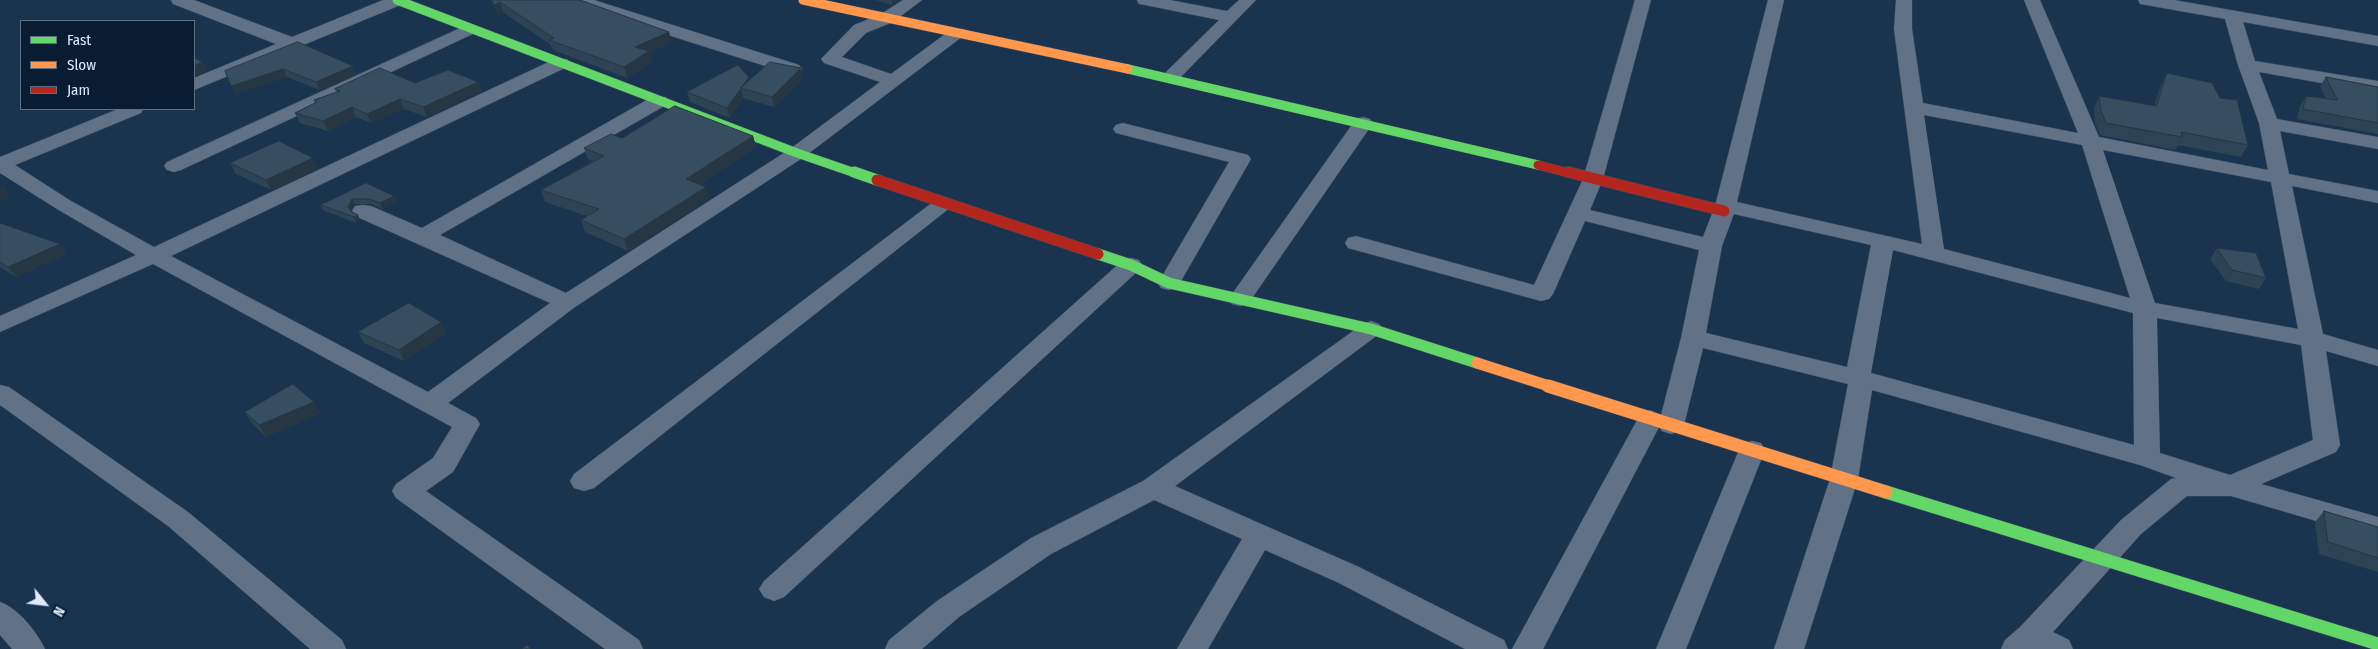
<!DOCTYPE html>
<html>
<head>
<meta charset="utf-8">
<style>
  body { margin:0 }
  #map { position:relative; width:2378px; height:649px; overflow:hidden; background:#1a344f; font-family:"Fira Sans Condensed",sans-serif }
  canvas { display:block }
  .legend { position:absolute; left:20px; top:20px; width:175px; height:90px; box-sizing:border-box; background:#0a1c32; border:1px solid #5e6f84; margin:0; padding:6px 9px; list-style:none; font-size:15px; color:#ddebfe }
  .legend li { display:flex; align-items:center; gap:10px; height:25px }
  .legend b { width:25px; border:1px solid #5e6f84 }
  .north { position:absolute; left:20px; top:579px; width:50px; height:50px; -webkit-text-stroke:4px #0a1c32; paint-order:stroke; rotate:119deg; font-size:14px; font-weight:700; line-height:20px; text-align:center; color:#ddebfe }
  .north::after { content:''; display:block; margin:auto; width:18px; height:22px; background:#ddebfe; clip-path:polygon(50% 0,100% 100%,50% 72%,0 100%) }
</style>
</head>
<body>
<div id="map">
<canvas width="2378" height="649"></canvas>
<ul class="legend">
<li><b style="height:6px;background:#63d668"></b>Fast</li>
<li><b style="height:6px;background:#ff974d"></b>Slow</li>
<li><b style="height:6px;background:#b3261e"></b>Jam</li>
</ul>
<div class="north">N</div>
</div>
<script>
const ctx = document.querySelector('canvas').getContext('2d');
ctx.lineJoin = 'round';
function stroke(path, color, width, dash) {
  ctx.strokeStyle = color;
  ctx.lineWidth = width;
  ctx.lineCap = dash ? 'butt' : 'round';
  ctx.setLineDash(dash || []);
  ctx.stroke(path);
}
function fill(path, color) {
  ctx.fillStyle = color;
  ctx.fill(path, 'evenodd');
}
const street = new Path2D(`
  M171 0H194L292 37 383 0H405L403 4 194 90V78L276 44 173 4Z
  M569 0H594L799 65 802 69 799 73H787L571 4Z
  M903 0H922L893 22 866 33 842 57 891 74 952 29H964L967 33 804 157 575 307 448 403 476 418 480 424 453 472 426 491 639 640 643 649H605L396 498 392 491 396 484 433 458 452 427 153 264 0 332V316L136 255 57 209 0 173V157L118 109H143L141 113 15 165 71 201 154 247 555 59H567L570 63 567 67 171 256 428 392 550 303 355 216 352 211 355 206 363 205 371 206 422 228 652 97H666L668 101 666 105 440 235 566 293 790 149 880 82 824 63 821 59 854 25 881 14Z
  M1137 0H1170L1227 11 1239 0H1256L1176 82H1164L1161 78 1164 74 1219 20 1145 5 1139 4Z
  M1635 0H1651L1603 179 1590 210 1703 237 1715 206 1768 0H1784L1737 202 1922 244 1894 29 1896 0H1912V29L1923 103 2078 133 2024 0H2040L2099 137 2268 170 2259 123 2238 65 2225 19 2146 5 2140 4 2138 0H2174L2378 36V46L2243 22 2255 61 2378 81V93L2259 72 2277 119 2378 137V149L2280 131 2289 174 2378 191V203L2292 186 2323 334 2378 350V366L2326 351 2340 445 2336 452 2261 484 2378 517V539L2231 496H2187L2141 534 2053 632 2069 640 2073 649H2001L2005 640 2020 627 2121 520 2171 479 2176 478 2140 465 1872 390 1858 479 1804 649H1774L1830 479 1848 384 1703 348 1684 425 1680 431 1671 434 1662 431 1659 427 1543 649H1512L1641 413 1650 410 1661 415 1681 338 1699 250 1585 221 1553 294 1549 299 1541 301 1348 248 1345 243 1348 238 1356 236 1534 285 1583 179ZM1924 115 2082 145 2130 298 1944 249ZM2103 150 2271 182 2298 329 2155 303ZM1734 214 1871 245 1847 367 1706 333 1722 246ZM1893 250 2133 313 2134 445 1871 373ZM2157 318 2301 345 2313 440 2230 475 2160 453Z
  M469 24 475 25 478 29 475 33 181 170 174 172 167 170 164 166 167 162Z
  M1363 117 1370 119 1373 123 1248 304 1240 306 1232 304 1228 299 1232 294 1356 119Z
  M1123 123 1248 155 1251 159 1177 288 1169 290 1161 288 1158 283 1229 162 1116 133 1113 129 1116 125Z
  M944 197 951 199 955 203 951 207 594 488 584 491 574 488 570 481 574 474 937 199Z
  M1131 258 1139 260 1142 265 1139 270 784 597 774 601 764 597 759 589 764 581 1123 260Z
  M1371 321 1379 324 1383 329 1379 334 1175 486 1359 567 1504 640 1508 649H1465L1339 583 1265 550 1208 649H1177L1242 539 1154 500 1051 554 959 617 922 649H885L889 640 937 601 1031 538 1143 481 1363 324Z
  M0 385 9 387 188 512 342 640 346 649H310L168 526 0 405Z
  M1752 441 1761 443 1765 450 1686 649H1656L1739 450 1743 443Z
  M0 602C18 608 37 632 45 649H12L0 635Z`);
const fastFar2 = new Path2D(`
  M397 0 797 153 858 174
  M1128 69 1538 165`);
const fastFar1 = new Path2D(`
  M854 172 877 180
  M1098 254 1131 265 1169 283 1371 329 1477 363`);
const fast = new Path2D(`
  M1886 492 2378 644`);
const slowFar2 = new Path2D(`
  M803 0 1128 69`);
const slowFar1 = new Path2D(`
  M1477 363 1552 387`);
const slow = new Path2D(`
  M1548 386 1886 492`);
const jamFar1 = new Path2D(`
  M1538 165 1573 174`);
const jam = new Path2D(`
  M1568 172 1724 211
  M877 180 1098 254`);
stroke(street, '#3b4b5e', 1);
stroke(fastFar2, '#3b4b5e', 10);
stroke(fastFar1, '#3b4b5e', 12);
stroke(fast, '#3b4b5e', 14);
stroke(slowFar2, '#3b4b5e', 10);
stroke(slowFar1, '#3b4b5e', 12);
stroke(slow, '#3b4b5e', 14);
stroke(jamFar1, '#3b4b5e', 10);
stroke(jam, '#3b4b5e', 12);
fill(street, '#617186');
stroke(fastFar2, '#63d668', 9);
stroke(fastFar1, '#63d668', 11);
stroke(fast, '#63d668', 13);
stroke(slowFar2, '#ff974d', 9);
stroke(slowFar1, '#ff974d', 11);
stroke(slow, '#ff974d', 13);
stroke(jamFar1, '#b3261e', 9);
stroke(jam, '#b3261e', 11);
fill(new Path2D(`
  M491 0H580L669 32 671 42 649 53 652 62 627 78 553 50 550 44 504 13 498 15Z
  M876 0H900L892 5Z
  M353 66 356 74 320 90 287 77 235 94 225 71Z
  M2167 73 2220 98 2248 145 2241 157 2178 145 2175 150 2100 135 2095 123 2094 108 2099 96 2154 106 2161 85Z
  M749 77V80L803 78 774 107 743 98 730 118 690 102 687 92Z
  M2326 77 2378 87V134L2297 119 2300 106 2306 96 2326 98 2320 86Z
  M478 82 482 91 427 117 404 109 371 123 356 117 328 131 300 123 295 113 315 103 314 100 337 92 335 89 415 83Z
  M753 136 756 147 700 184 710 198 628 251 585 232 581 220 587 216 545 202 541 190 593 161 588 159 584 148 622 138Z
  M230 163 318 168 271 190 236 174Z
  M366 183 394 196 397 201 382 209 371 204H355L351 211 358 215 360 220 356 223 323 210 321 205Z
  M0 223 60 244 67 254 16 277 0 267Z
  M2217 248 2266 278 2259 289 2226 281 2210 259Z
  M441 322 446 333 404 361 364 343 358 332Z
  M245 412 321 413 266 437 252 423Z
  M2324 511 2378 527V572L2319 554 2315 522Z`), '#2e4353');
fill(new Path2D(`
  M892 0H900L892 5Z
  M500 2 504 13 498 15 494 5Z
  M669 32 671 42 649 53 652 62 627 78 624 67 635 47Z
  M203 62 207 71 194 76V66Z
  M353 66 356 74 320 90 316 82Z
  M801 68 803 78 774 107 772 97Z
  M283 69 287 77 235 94 231 86Z
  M749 77 751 86 741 88Z
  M478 82 482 91 427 117 423 107Z
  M741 88 743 98 730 118 727 108Z
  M400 99 404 109 371 123 367 114Z
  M352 107 356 117 328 131 323 121Z
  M753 136 756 147 690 191 686 179Z
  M313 158 318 168 271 190 266 180Z
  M4 187 10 197 0 202V189Z
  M706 187 710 198 628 251 624 239Z
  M394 196 397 201 382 209 380 203Z
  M352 199 355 204 350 212 348 207Z
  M358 215 360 220 356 223 354 217Z
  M60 244 67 254 16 277 8 267Z
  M441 322 446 333 404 361 399 350Z
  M314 402 321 413 266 437 259 425Z`), '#263743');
const building = new Path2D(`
  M492 0H580L669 32 635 47 649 51 624 67 549 40 554 38 500 2 494 5Z
  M298 42 353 66 316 82 283 69 231 86 225 71Z
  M194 58 203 62 194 66Z
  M770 62 801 68 772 97 741 88Z
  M738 65 749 77 727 108 687 92Z
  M380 68 415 83 448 70 478 82 423 107 400 99 367 114 352 107 323 121 295 113 317 102 314 100 340 91 335 89Z
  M2167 73 2212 83 2220 98 2237 100 2248 145 2181 132 2182 137 2106 123 2101 111 2099 96 2156 106Z
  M2326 77 2378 87V123L2303 109 2306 96 2337 100Z
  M675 106 753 136 686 179 706 187 624 239 581 220 599 209 541 190 604 156 584 148 611 134 622 138Z
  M279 141 313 158 266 180 230 163Z
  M366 183 394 196 380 203 369 199H352L348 207 352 212 358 215 354 217 321 205Z
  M0 223 60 244 8 267 0 262Z
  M2217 248 2256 253 2266 278 2232 270Z
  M409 303 441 322 399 350 358 332Z
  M293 384 314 402 259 425 245 412Z
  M2324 511 2378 527V558L2328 542Z
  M527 645 531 649H522Z`);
fill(building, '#364e60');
stroke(building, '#263743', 1);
</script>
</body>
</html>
